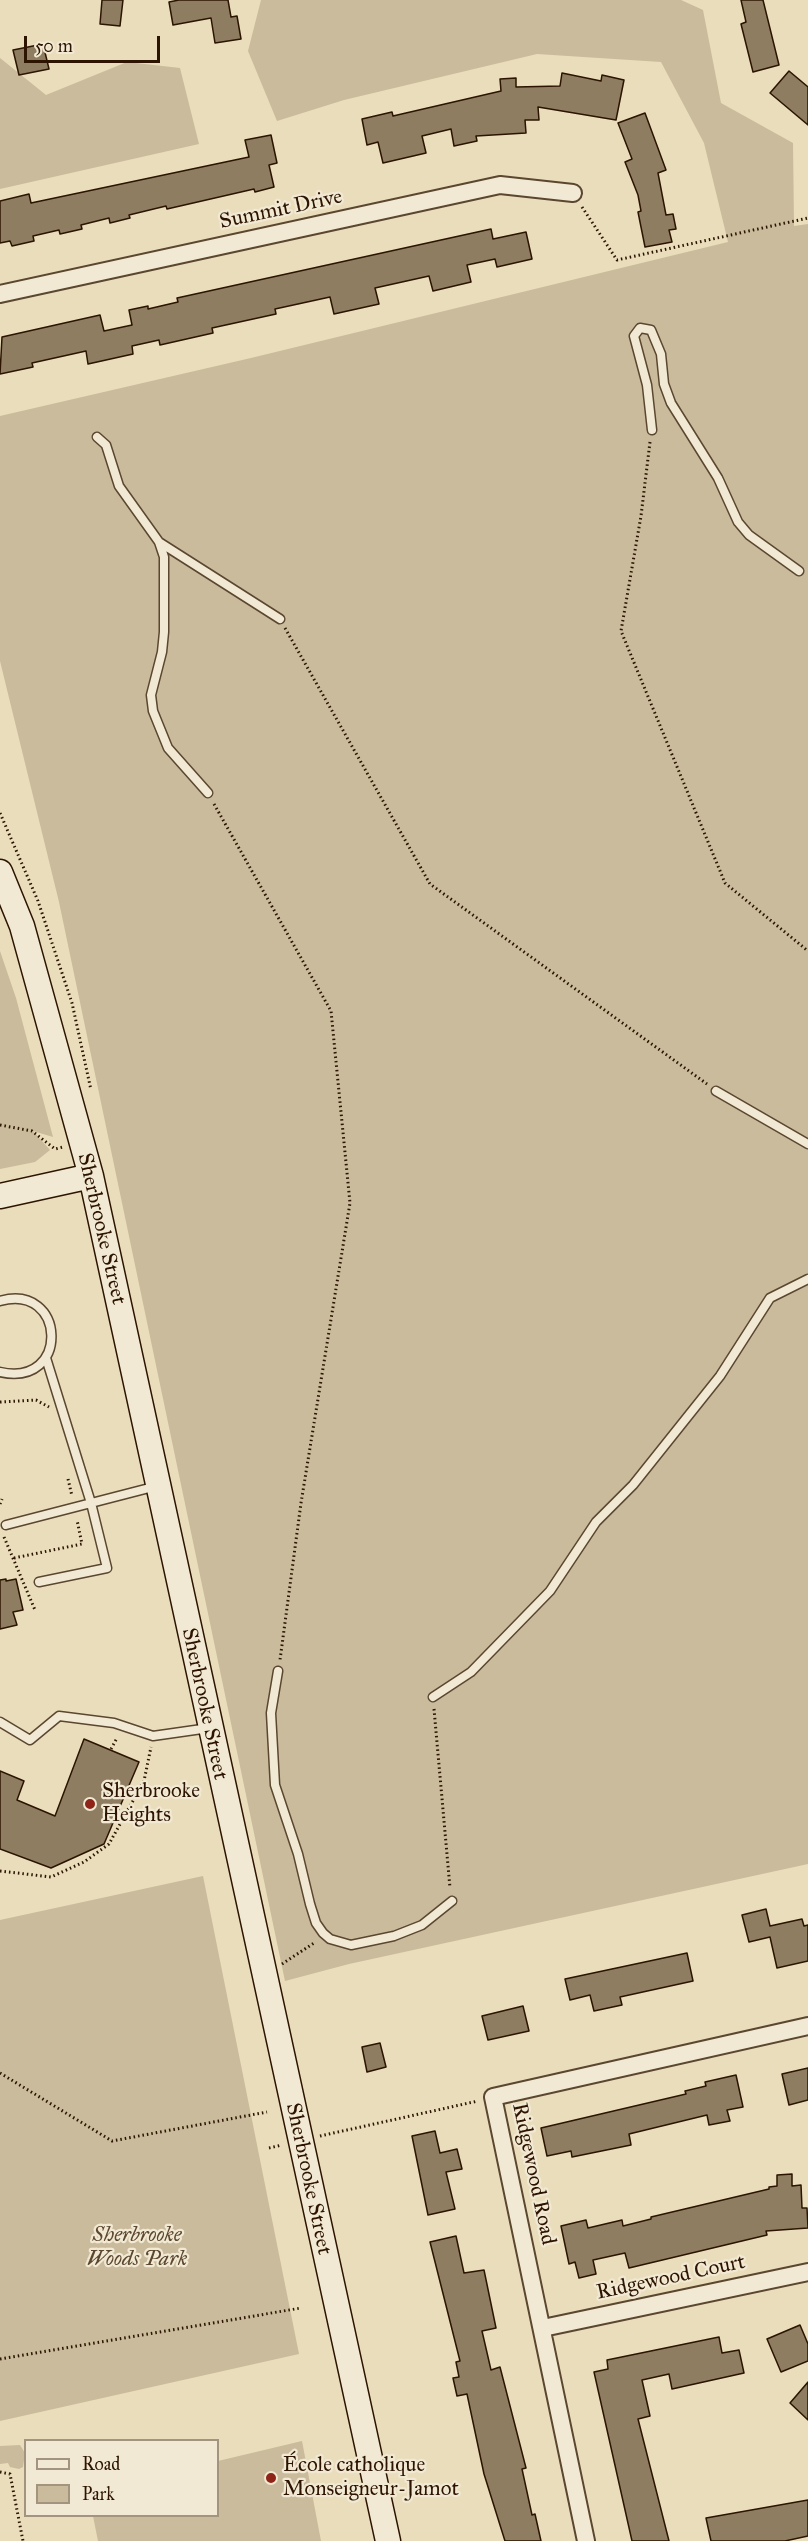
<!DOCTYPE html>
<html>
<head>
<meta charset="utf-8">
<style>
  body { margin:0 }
  #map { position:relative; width:808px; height:2541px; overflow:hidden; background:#e9ddbb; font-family:"IM FELL Great Primer",serif }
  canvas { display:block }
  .legend { position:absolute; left:24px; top:2439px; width:195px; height:78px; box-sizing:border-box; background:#f1e9d3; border:2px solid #a2947f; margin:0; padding:8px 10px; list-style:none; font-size:18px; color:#2c1400 }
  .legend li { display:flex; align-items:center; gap:12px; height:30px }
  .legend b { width:30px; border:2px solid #a2947f }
  .scale { position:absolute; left:24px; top:36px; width:136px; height:27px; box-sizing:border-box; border:3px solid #2c1400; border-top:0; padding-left:8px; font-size:18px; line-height:21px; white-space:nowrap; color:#2c1400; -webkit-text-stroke:4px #f1e9d3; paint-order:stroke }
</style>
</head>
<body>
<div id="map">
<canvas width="808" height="2541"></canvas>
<ul class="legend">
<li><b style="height:8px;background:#f1e9d3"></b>Road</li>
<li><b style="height:16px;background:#c9bb9b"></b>Park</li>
</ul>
<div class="scale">50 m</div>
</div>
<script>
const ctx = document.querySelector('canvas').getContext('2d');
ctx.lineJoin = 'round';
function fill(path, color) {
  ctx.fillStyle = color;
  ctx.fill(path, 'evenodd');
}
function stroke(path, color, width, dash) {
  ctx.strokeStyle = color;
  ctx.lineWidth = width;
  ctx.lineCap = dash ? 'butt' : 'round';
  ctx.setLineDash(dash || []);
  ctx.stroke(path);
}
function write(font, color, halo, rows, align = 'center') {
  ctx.font = font + ' "IM FELL Great Primer",serif';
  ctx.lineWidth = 4.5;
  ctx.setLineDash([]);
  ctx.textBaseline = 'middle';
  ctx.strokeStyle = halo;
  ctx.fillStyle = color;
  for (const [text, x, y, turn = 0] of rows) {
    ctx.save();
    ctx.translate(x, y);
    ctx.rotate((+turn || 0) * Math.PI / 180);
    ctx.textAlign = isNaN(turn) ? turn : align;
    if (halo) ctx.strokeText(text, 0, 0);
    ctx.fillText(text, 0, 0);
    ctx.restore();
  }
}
fill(new Path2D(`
  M261 0H681L703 10 721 103 793 143 794 226 808 224V1864L349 1964 285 1981 59 902 0 661V416L251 358 728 242 704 143 661 62 537 54 344 100 277 121 248 51Z
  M0 58 46 95 127 62 180 68 199 144 0 189Z
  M0 951 16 998 53 1137 33 1131 50 1150 35 1162 0 1169Z
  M203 1876 299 2354 0 2421V1920Z
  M302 2441 321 2541H98L93 2516H218V2461Z
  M20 2445 25 2453 23 2467 19 2469 10 2467 8 2463 0 2464V2446Z`), '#c9bb9b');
const building = new Path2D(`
  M102 0H123L120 26 100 24Z
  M179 0H228L231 17 237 16 241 39 215 43 211 18 173 25 169 2Z
  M741 0H763L779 65 753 72 741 24 746 22Z
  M43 44 49 69 19 75 13 50Z
  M789 71 808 87V125L770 93Z
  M562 73 601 81 602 75 624 80 616 120 538 107 539 120H525L526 133 476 136 477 141 454 146 451 129 422 136 426 153 383 163 378 142 367 145 362 119 392 112 393 116 501 91 500 79 516 78V87L560 86Z
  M645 113 666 170 658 173 666 215 673 214 676 229 669 230 672 242 645 247 638 212 641 211 638 195 625 162 632 159 618 123Z
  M271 135 277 163 269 165 274 187 255 192 254 189 167 209 166 206 129 215 130 218 110 223 109 218 81 225 82 229 60 234 59 230 33 236 34 241 12 246 10 241 0 243V201L29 194 31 203 249 157 245 140Z
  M491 229 493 239 526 232 532 259 497 267 495 259 467 265 471 282 433 291 429 276 375 288 379 304 334 314 330 297 275 309 276 314 212 328 213 333 160 345 159 340 132 346 133 354 88 364 86 351 32 363 33 367 0 374 2 337 100 315 104 331 132 325 129 310 148 306V309L178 302 177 298Z
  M6 1579V1581L16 1579 23 1610 13 1612 17 1625 0 1629V1580Z
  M84 1739 139 1762 104 1844 51 1868 0 1849V1771L24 1781 17 1800 55 1816Z
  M766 1909 770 1926 802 1919 804 1926 808 1925V1961L777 1968 770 1937 749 1942 742 1915Z
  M687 1953 693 1981 620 1997 622 2005 594 2011 590 1995 570 2000 565 1979Z
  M523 2006 529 2031 488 2040 482 2016Z
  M380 2043 386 2067 367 2072 362 2047Z
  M808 2068V2100L789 2105 782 2074Z
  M736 2075 743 2107 727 2110 730 2121 709 2125 707 2115 629 2134 631 2145 572 2157 571 2151 547 2156 541 2128 686 2094 685 2091 706 2086 705 2082Z
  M435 2131 440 2153 457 2149 462 2169 446 2172 455 2209 428 2215 412 2136Z
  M792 2174V2186L801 2185 802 2208H807L808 2228 766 2231 767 2235 629 2268 625 2253 593 2260 596 2274 579 2278 575 2262 569 2264 561 2226 586 2220 588 2228 622 2220 623 2226 651 2219V2217L769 2189V2187L777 2186V2175Z
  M456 2236 464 2273 484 2270 496 2328 482 2331 491 2370 500 2367 526 2468 522 2469 532 2515 535 2514 541 2541H505L484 2474 467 2394 457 2396 453 2378 459 2377 456 2362 460 2361 430 2242Z
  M800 2325 808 2344V2361L781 2372 767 2339Z
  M719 2337 722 2353 739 2350 744 2373 672 2389 669 2374 642 2380 650 2416 638 2419 669 2541H632L594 2372 608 2369 607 2360Z
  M808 2382V2420L790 2403Z
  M808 2500V2536L785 2541H711L706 2518Z`);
fill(building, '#8e7d61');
stroke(building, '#2c1400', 1.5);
const lane = new Path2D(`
  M652 430 647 385 634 336 640 328 651 330 661 354 664 384 671 403 718 478 738 522 749 535 799 571
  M97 437 106 445 119 486 159 542 164 557V632L162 652 151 695 153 711 168 748 208 793
  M159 542 280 619
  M716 1091 808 1144
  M0 1301C66 1282 71 1388 0 1372
  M6 1525 157 1486
  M39 1582 107 1568 91 1503 46 1358
  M278 1671 271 1713 275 1785 298 1854 310 1904 316 1923 323 1933 330 1939 351 1945 394 1936 422 1925 452 1901
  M433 1697 471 1672 550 1591 596 1522 633 1485 720 1376 770 1298 808 1279
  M0 1722 30 1740 59 1716 114 1723 153 1736 209 1728`);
const street = new Path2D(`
  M0 294 500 185 573 193
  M543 2328 808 2272
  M586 2541 493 2097 808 2026`);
const secondary = new Path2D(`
  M0 872 22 926 91 1176 388 2541
  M0 1196 91 1176`);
stroke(lane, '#5b462f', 11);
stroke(street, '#5b462f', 20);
stroke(secondary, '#2c1400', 27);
stroke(new Path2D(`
  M582 207 617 260 808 218
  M650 442 641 516 621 631 725 883 808 951
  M285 628 430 884 707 1084
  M214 804 331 1011 350 1203 301 1503 280 1660
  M0 813 38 901 72 1003 91 1090
  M0 1125 32 1131 55 1149 63 1147
  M0 1402 36 1400 49 1407
  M68 1479 72 1496
  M0 1504 2 1499
  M4 1537 35 1610
  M14 1558 82 1544 77 1520
  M434 1709 450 1888
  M111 1749 117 1738
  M0 1871 51 1877 84 1862 109 1844 144 1781 151 1747
  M282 1964 314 1943
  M0 2073 112 2141 267 2112
  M320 2136 478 2101
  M269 2148 282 2145
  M0 2359 301 2308
  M0 2472 10 2474 23 2541`), '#2c1400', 3, [1.5, 3]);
stroke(lane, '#f1e9d3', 8);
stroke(street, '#f1e9d3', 16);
stroke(secondary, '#f1e9d3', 24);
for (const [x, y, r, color] of [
  [90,1804,6,"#8f2418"],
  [271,2478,6,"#8f2418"]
]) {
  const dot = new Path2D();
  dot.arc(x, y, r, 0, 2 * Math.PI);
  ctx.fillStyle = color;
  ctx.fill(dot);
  stroke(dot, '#f1e9d3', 2);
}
write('21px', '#2c1400', '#f1e9d3', [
  ["Summit Drive",281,210,-12],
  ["Sherbrooke Street",101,1229,77],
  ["Sherbrooke Street",204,1704,78],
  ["Ridgewood Road",533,2174,78],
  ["Sherbrooke Street",308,2179,78],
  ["Ridgewood Court",671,2278,-12]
]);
write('21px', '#2c1400', '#f1e9d3', [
  ["Sherbrooke",102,1792],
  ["Heights",102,1816],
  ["École catholique",283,2466],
  ["Monseigneur-Jamot",283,2490]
], 'left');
write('italic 21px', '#5b462e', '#f1e9d3', [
  ["Sherbrooke",137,2236],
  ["Woods Park",137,2260]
]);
</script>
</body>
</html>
